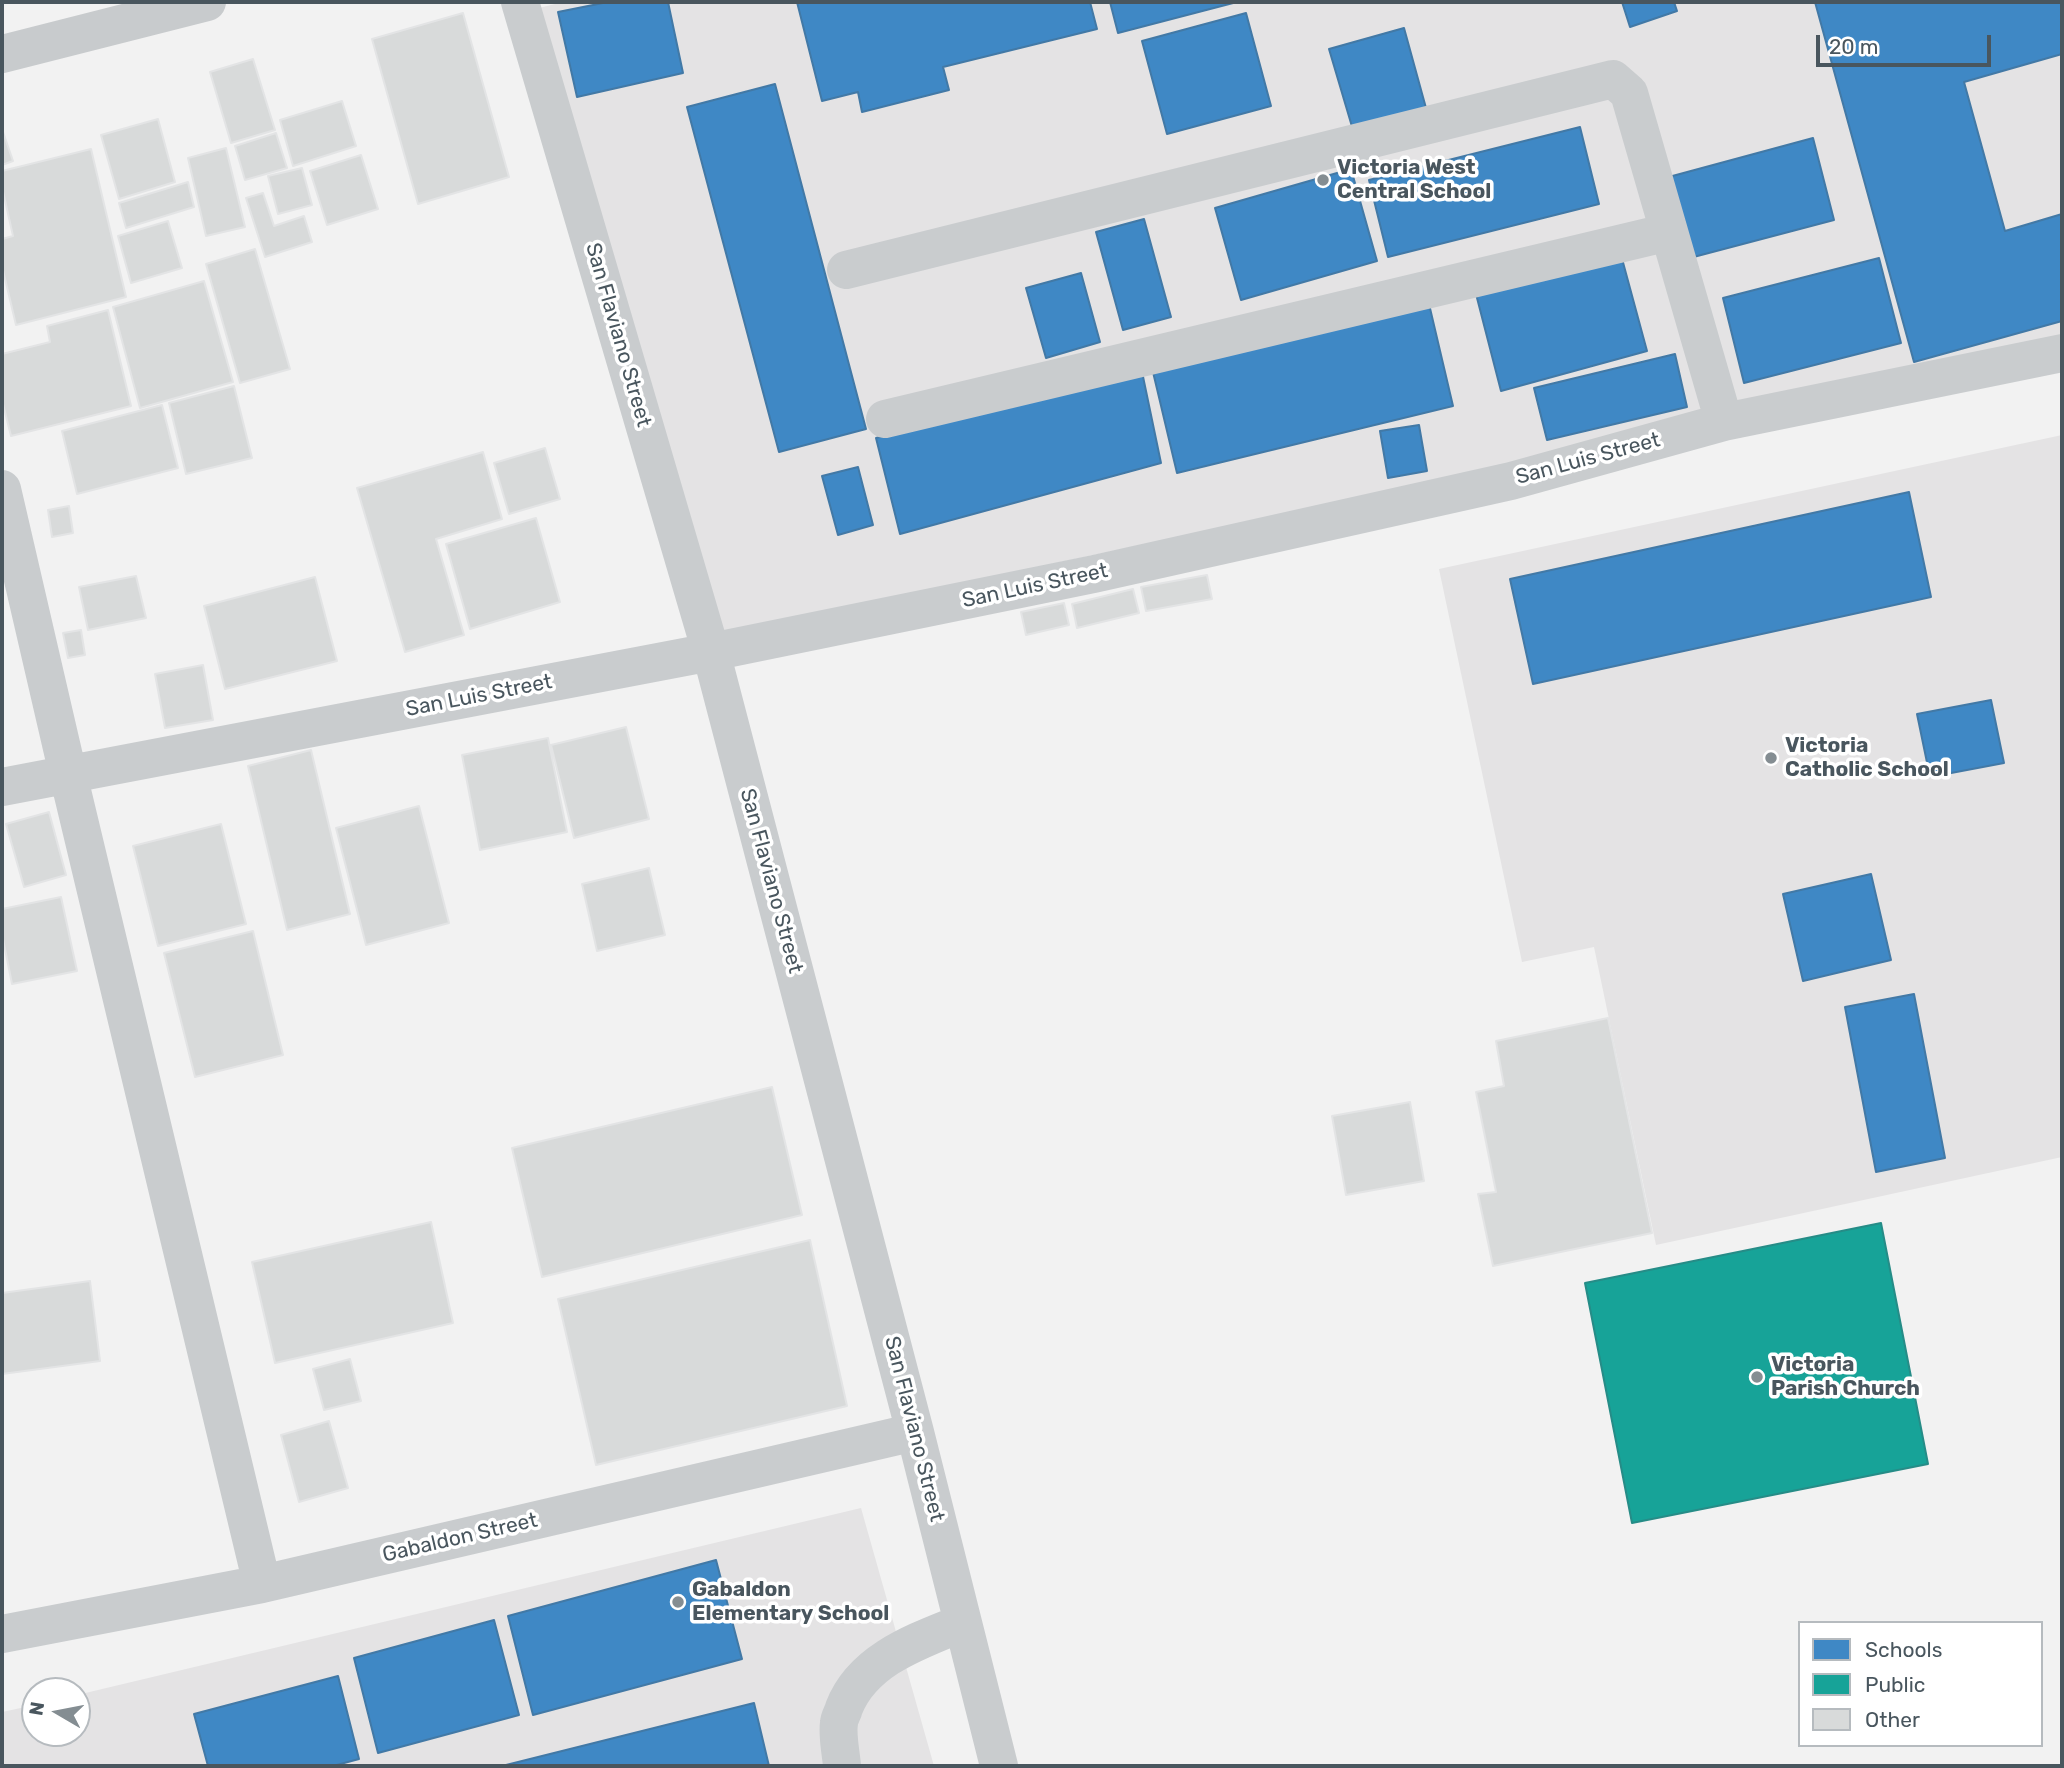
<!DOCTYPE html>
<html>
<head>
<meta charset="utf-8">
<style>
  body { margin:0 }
  #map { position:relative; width:2064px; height:1768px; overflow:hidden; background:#f2f2f2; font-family:Rubik,sans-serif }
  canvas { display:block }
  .frame { position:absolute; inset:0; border:4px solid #49565e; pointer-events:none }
  .legend { position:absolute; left:1798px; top:1621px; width:245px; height:126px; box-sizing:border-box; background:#fff; border:2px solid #b6bbbf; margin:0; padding:9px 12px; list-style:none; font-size:21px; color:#49565e }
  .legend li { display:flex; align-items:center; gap:14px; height:35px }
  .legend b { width:35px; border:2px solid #b6bbbf }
  .north { position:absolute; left:21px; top:1677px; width:70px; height:70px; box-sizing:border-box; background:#fff; border:2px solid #b6bbbf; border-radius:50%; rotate:280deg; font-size:19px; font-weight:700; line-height:28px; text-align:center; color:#49565e }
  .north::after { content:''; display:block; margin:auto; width:24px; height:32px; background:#848d92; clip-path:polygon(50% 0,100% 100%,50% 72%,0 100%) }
  .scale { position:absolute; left:1816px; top:35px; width:175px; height:32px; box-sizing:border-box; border:4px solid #49565e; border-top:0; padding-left:9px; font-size:21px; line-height:24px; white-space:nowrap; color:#49565e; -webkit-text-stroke:5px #fff; paint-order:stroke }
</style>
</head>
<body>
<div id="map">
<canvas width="2064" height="1768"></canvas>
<div class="frame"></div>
<ul class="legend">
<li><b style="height:19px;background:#3f88c5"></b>Schools</li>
<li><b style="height:19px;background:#17a398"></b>Public</li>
<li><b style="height:19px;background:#d8dada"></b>Other</li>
</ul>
<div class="north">N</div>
<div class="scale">20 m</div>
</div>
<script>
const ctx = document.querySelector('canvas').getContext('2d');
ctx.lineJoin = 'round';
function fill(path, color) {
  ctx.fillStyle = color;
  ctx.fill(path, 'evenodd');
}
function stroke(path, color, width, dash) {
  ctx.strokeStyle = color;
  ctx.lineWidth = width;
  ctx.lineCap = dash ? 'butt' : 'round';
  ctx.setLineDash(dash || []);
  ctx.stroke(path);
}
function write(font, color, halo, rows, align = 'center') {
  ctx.font = font + ' Rubik,sans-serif';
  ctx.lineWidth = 7;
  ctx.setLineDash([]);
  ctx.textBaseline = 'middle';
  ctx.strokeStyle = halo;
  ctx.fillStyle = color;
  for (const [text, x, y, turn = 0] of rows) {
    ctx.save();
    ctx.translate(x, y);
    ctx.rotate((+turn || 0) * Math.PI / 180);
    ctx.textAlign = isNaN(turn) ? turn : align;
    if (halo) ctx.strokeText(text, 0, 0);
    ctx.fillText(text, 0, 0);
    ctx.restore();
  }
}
fill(new Path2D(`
  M563 2H2062V350L716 635 535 9Z
  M2062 435V1157L1656 1245 1594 947 1522 962 1439 569Z
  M861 1508 934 1766H2V1712L35 1705V1733H77V1695Z`), '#e4e3e4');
const schools = new Path2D(`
  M608 2H668L683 73 577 97 558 12Z
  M797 2H1090L1097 29 943 67 949 90 862 112 858 92 822 101Z
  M1110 2H1237L1118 33Z
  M1622 2H1674L1677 11 1630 27Z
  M1815 2H2062V54L1964 82 2005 231 2062 214V321L1914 362Z
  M1246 13 1271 106 1167 134 1142 41Z
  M1404 28 1426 108 1353 130 1329 49Z
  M775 84 866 429 779 452 687 107Z
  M1580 127 1599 204 1388 257 1369 180Z
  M1813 138 1834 220 1686 259 1665 178Z
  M1351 169 1377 261 1241 300 1215 208Z
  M1144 219 1171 317 1123 330 1096 232Z
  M1621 255 1647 351 1501 391 1476 294Z
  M1879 258 1901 343 1744 383 1723 298Z
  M1081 273 1100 342 1046 358 1026 288Z
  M1429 304 1453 406 1177 473 1153 372Z
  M1675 354 1687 407 1547 440 1534 388Z
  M1141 367 1161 463 900 534 876 438Z
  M1419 425 1427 471 1388 478 1380 431Z
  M858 467 873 525 838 535 822 476Z
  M1909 492 1931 597 1533 684 1510 579Z
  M1991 700 2004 763 1930 777 1917 714Z
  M1871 874 1891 960 1803 981 1783 894Z
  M1914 994 1945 1158 1876 1172 1845 1007Z
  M716 1560 742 1659 533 1715 508 1616Z
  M494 1620 519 1715 378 1753 354 1658Z
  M338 1676 359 1759 333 1766H208L194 1714Z
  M754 1703 769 1766H502Z`);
fill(schools, '#3f88c5');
stroke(schools, '#4279a6', 2);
const public = new Path2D(`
  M1881 1223 1928 1464 1632 1523 1585 1283Z`);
fill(public, '#17a398');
stroke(public, '#268c87', 2);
const building = new Path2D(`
  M463 13 509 177 418 204 372 39Z
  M253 59 275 130 231 143 210 72Z
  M342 101 356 146 293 166 280 120Z
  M158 119 175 182 119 199 101 135Z
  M2 129 13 161 2 165Z
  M276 133 287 168 245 180 235 146Z
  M226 148 245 227 206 236 188 158Z
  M91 149 126 297 16 325 2 266V239L13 236 2 187V171Z
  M361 155 378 209 327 225 310 171Z
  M302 168 312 205 278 214 268 176Z
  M188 182 194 207 126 228 119 203Z
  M263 193 274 226 304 216 312 242 265 257 246 198Z
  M168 221 182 268 131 283 118 236Z
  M255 249 290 369 240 383 206 264Z
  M204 281 233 382 140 408 113 307Z
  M108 310 131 406 11 436 2 400V354L50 342 47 326Z
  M234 386 252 458 186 474 169 403Z
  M162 405 178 468 77 494 62 431Z
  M545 448 560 499 509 514 494 463Z
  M483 452 502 519 436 539 464 635 405 652 357 488Z
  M69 506 73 533 52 537 48 510Z
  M536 518 560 602 470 629 446 544Z
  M1207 575 1212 599 1146 611 1141 587Z
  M136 576 146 618 88 630 79 587Z
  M315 577 337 661 225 689 204 606Z
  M1133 589 1139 613 1077 628 1072 604Z
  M1064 603 1069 625 1026 635 1021 612Z
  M81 630 85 655 68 658 63 633Z
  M203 665 213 720 165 728 155 674Z
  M626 727 649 819 574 838 551 745Z
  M548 738 567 832 480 850 462 755Z
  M311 750 350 914 287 930 248 766Z
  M419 806 449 923 366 945 336 828Z
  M49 812 66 875 24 887 6 824Z
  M221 824 246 924 158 946 133 846Z
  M649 868 665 935 597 951 582 884Z
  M61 897 77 971 12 984 2 934V909Z
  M253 931 283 1055 195 1077 164 953Z
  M1608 1018 1652 1233 1493 1266 1478 1194 1496 1192 1476 1092 1504 1086 1496 1041Z
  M772 1087 802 1215 542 1277 512 1148Z
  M1410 1102 1424 1181 1346 1195 1332 1116Z
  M431 1222 453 1323 275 1363 252 1262Z
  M810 1240 847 1406 596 1465 558 1299Z
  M90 1281 100 1361 2 1374V1293Z
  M350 1359 361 1401 324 1410 313 1369Z
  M329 1421 348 1488 299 1502 281 1435Z`);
fill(building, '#d8dada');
stroke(building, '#e3e4e5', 2);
stroke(new Path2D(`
  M520 2 711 652 915 1432 999 1766
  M846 270 1613 79 1629 93 1724 422
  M885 419 1669 232
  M2 489 68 774 262 1584
  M2 787 711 652 1094 574 1511 481 1724 422 2062 353
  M2 1634 262 1584 915 1432
  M842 1766C841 1753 837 1736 839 1723 839 1718 843 1713 844 1708 863 1659 918 1641 962 1623`), '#c9ccce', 38);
stroke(new Path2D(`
  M2 54 207 2`), '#c8cbcd', 38);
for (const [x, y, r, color] of [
  [1323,180,7,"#848d92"],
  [1771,758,7,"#848d92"],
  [1757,1377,7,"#848d92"],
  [678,1602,7,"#848d92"]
]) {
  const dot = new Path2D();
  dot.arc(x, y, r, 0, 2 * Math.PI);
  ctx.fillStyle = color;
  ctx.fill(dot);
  stroke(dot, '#fff', 2.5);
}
write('bold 21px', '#49565e', '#fff', [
  ["Victoria West",1337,168],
  ["Central School",1337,192],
  ["Victoria",1785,746],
  ["Catholic School",1785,770],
  ["Victoria",1771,1365],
  ["Parish Church",1771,1389],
  ["Gabaldon",692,1590],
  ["Elementary School",692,1614]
], 'left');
write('21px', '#49565e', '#fff', [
  ["San Flaviano Street",618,335,74],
  ["San Luis Street",1588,459,-15],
  ["San Luis Street",1035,586,-12],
  ["San Luis Street",479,696,-11],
  ["San Flaviano Street",771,881,75],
  ["San Flaviano Street",914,1429,76],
  ["Gabaldon Street",460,1538,-13]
]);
</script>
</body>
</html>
